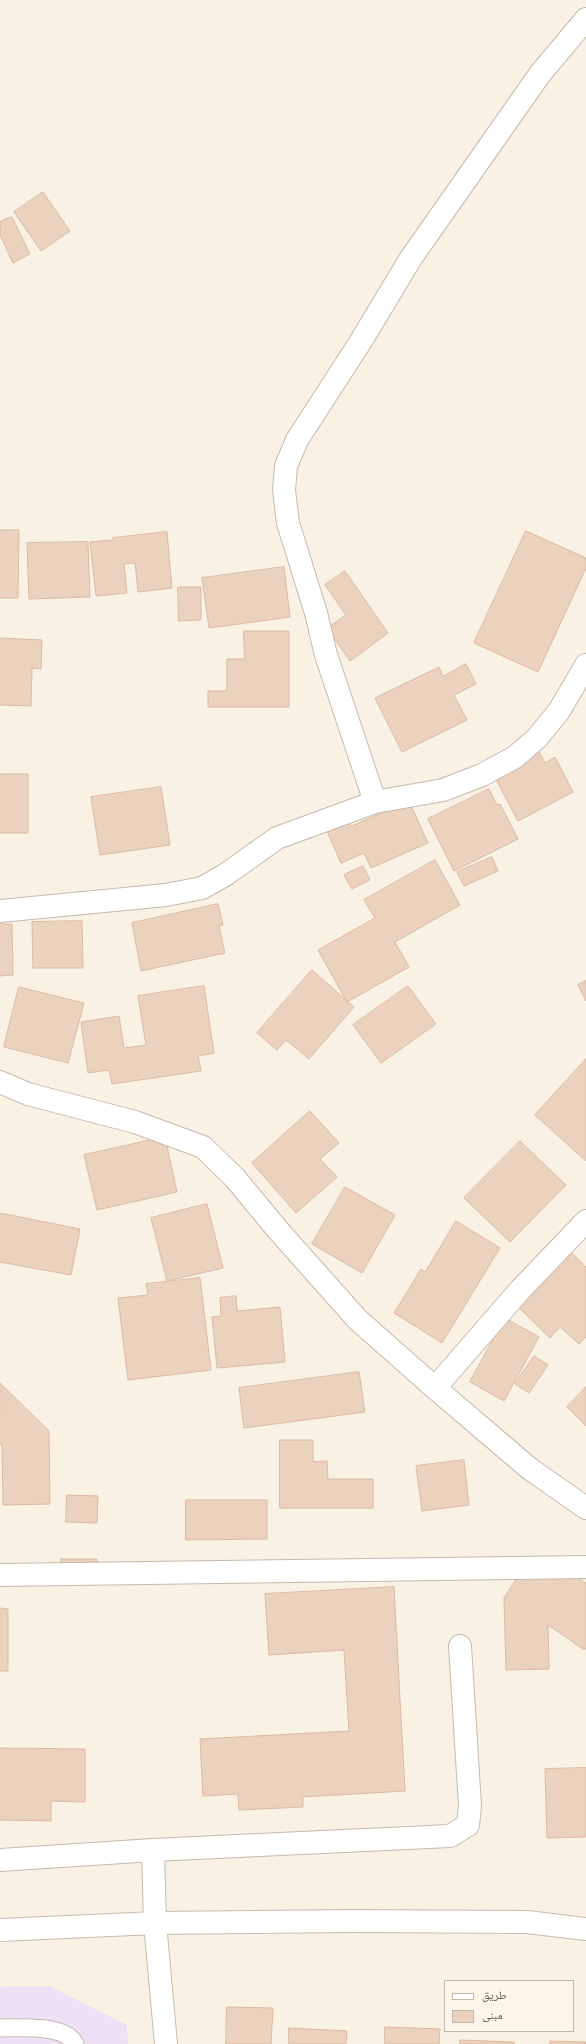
<!DOCTYPE html>
<html>
<head>
<meta charset="utf-8">
<style>
  body { margin:0 }
  #map { position:relative; width:586px; height:2044px; overflow:hidden; background:#f9f1e4; font-family:Roboto,"Noto Naskh Arabic",sans-serif }
  canvas { display:block }
  .legend { position:absolute; left:444px; top:1980px; width:130px; height:52px; box-sizing:border-box; background:#fcf5e9; border:1px solid #c3b7ab; margin:0; padding:5px 7px; list-style:none; font-size:12px; color:#6e5a4d }
  .legend li { display:flex; align-items:center; gap:8px; height:20px }
  .legend b { width:20px; border:1px solid #c3b7ab }
</style>
</head>
<body>
<div id="map">
<canvas width="586" height="2044"></canvas>
<ul class="legend">
<li><b style="height:5px;background:#fff"></b>طريق</li>
<li><b style="height:11px;background:#ebd2bf"></b>مبنى</li>
</ul>
</div>
<script>
const ctx = document.querySelector('canvas').getContext('2d');
ctx.lineJoin = 'round';
function fill(path, color) {
  ctx.fillStyle = color;
  ctx.fill(path, 'evenodd');
}
function stroke(path, color, width, dash) {
  ctx.strokeStyle = color;
  ctx.lineWidth = width;
  ctx.lineCap = dash ? 'butt' : 'round';
  ctx.setLineDash(dash || []);
  ctx.stroke(path);
}
fill(new Path2D(`
  M50 1986 127 2025 128 2044H0V1987Z`), '#eee1f5');
const building = new Path2D(`
  M43 192 70 231 41 251 14 212Z
  M12 217 30 254 13 263 0 235V222Z
  M0 530H19L18 598H0Z
  M526 531 586 558V568L538 672 474 643Z
  M167 532 172 588 138 592 135 563 124 564 127 593 96 596 90 542 113 540V538Z
  M88 542 90 597 29 599 27 543Z
  M284 567 290 617 209 628 202 578Z
  M345 571 388 633 350 661 327 628 346 615 325 585Z
  M178 587H201V620L179 621Z
  M244 631H289V707H208V691H227V659H244Z
  M0 638 42 640 41 669 32 668 31 706 0 705Z
  M466 664 476 684 454 695 467 720 402 752 375 698 439 667 443 676Z
  M537 748 545 763 555 757 573 792 518 821 492 772Z
  M0 774H28V833H0Z
  M161 787 170 845 100 855 91 797Z
  M489 789 497 805 500 804 518 839 454 871 428 819Z
  M409 801 428 843 371 868 364 853 341 863 326 829 348 819 351 826Z
  M492 857 498 871 464 886 457 872Z
  M435 860 460 905 395 942 409 967 347 1002 318 950 375 918 364 900Z
  M363 866 370 880 352 889 344 875Z
  M218 904 223 925 219 926 225 953 141 971 132 923Z
  M82 921 83 968H33L32 922Z
  M0 924H12L13 975 0 976Z
  M312 970 354 1007 309 1059 286 1040 277 1050 257 1033Z
  M586 981V1001L578 985Z
  M204 986 214 1053 198 1056 201 1071 112 1084 109 1070 88 1073 81 1022 119 1016 124 1048 146 1045 138 996Z
  M408 986 436 1024 381 1063 353 1025Z
  M19 987 84 1003 68 1063 4 1047Z
  M586 1059V1161L535 1115Z
  M310 1111 339 1143 320 1159 337 1177 296 1213 252 1163Z
  M165 1137 177 1192 97 1210 84 1155Z
  M520 1141 566 1185 510 1242 464 1198Z
  M345 1187 395 1215 362 1273 312 1244Z
  M207 1204 223 1268 167 1281 151 1218Z
  M0 1213 80 1229 71 1275 0 1262Z
  M456 1221 500 1248 442 1343 394 1313 421 1269 425 1272Z
  M566 1247 586 1267V1337L579 1344 560 1327 550 1338 512 1301Z
  M200 1278 211 1370 128 1380 118 1298 148 1295 146 1284Z
  M236 1296 237 1311 280 1307 285 1362 217 1368 212 1317 221 1316 220 1298Z
  M505 1318 539 1337 504 1401 470 1382Z
  M534 1356 548 1365 529 1393 515 1384Z
  M359 1372 365 1412 244 1428 239 1388Z
  M0 1383 49 1431 50 1504 3 1505 2 1444H0Z
  M586 1387V1426L567 1407Z
  M280 1440H313V1462L327 1461 328 1479H373V1508H280Z
  M464 1460 469 1505 422 1511 416 1466Z
  M67 1495 98 1496 97 1523 66 1522Z
  M186 1500H267V1539L186 1540Z
  M61 1559H97V1584L61 1585Z
  M574 1575 586 1583V1649H583L548 1625 549 1669 506 1670 504 1598 518 1576Z
  M394 1587 405 1791 303 1797V1807L239 1810 238 1794 203 1796 200 1739 349 1731 344 1650 269 1655 265 1594Z
  M0 1608 8 1609V1671H0Z
  M0 1748 85 1749V1802L51 1801V1821L0 1820Z
  M586 1768V1837L547 1838 545 1769Z
  M227 2007 273 2008 271 2044H226Z
  M385 2027 440 2029 439 2044H385Z
  M289 2028 347 2031 346 2044H289Z
  M460 2040 514 2042V2044H460Z
  M550 2041 586 2042V2044H550Z`);
fill(building, '#ebd2bf');
stroke(building, '#dbb9a2', 1);
const lane = new Path2D(`
  M0 2028C20 2028 65 2024 75 2044`);
const street = new Path2D(`
  M375 802 326 655 316 613 288 523 284 490 286 466 297 440 361 341 411 258 540 74 586 19
  M0 911 166 895 202 888 225 875 277 838 375 802 443 790 482 775 515 757 537 738 559 711 586 665
  M0 1082 28 1094 135 1122 203 1147 235 1178 277 1229 357 1319 435 1388 530 1469 586 1508
  M435 1388 520 1290 586 1221
  M0 1575 586 1567
  M153 1850 155 1923
  M0 1860 153 1850 450 1836 468 1825 470 1806 460 1646`);
const secondary = new Path2D(`
  M155 1923 166 2044
  M0 1930 155 1923 352 1921 527 1922 586 1929`);
stroke(lane, '#c8b9ac', 19);
stroke(street, '#c8b9ac', 24);
stroke(secondary, '#cbbaab', 24);
stroke(lane, '#fff', 17);
stroke(street, '#fff', 22);
stroke(secondary, '#fff', 22);
</script>
</body>
</html>
